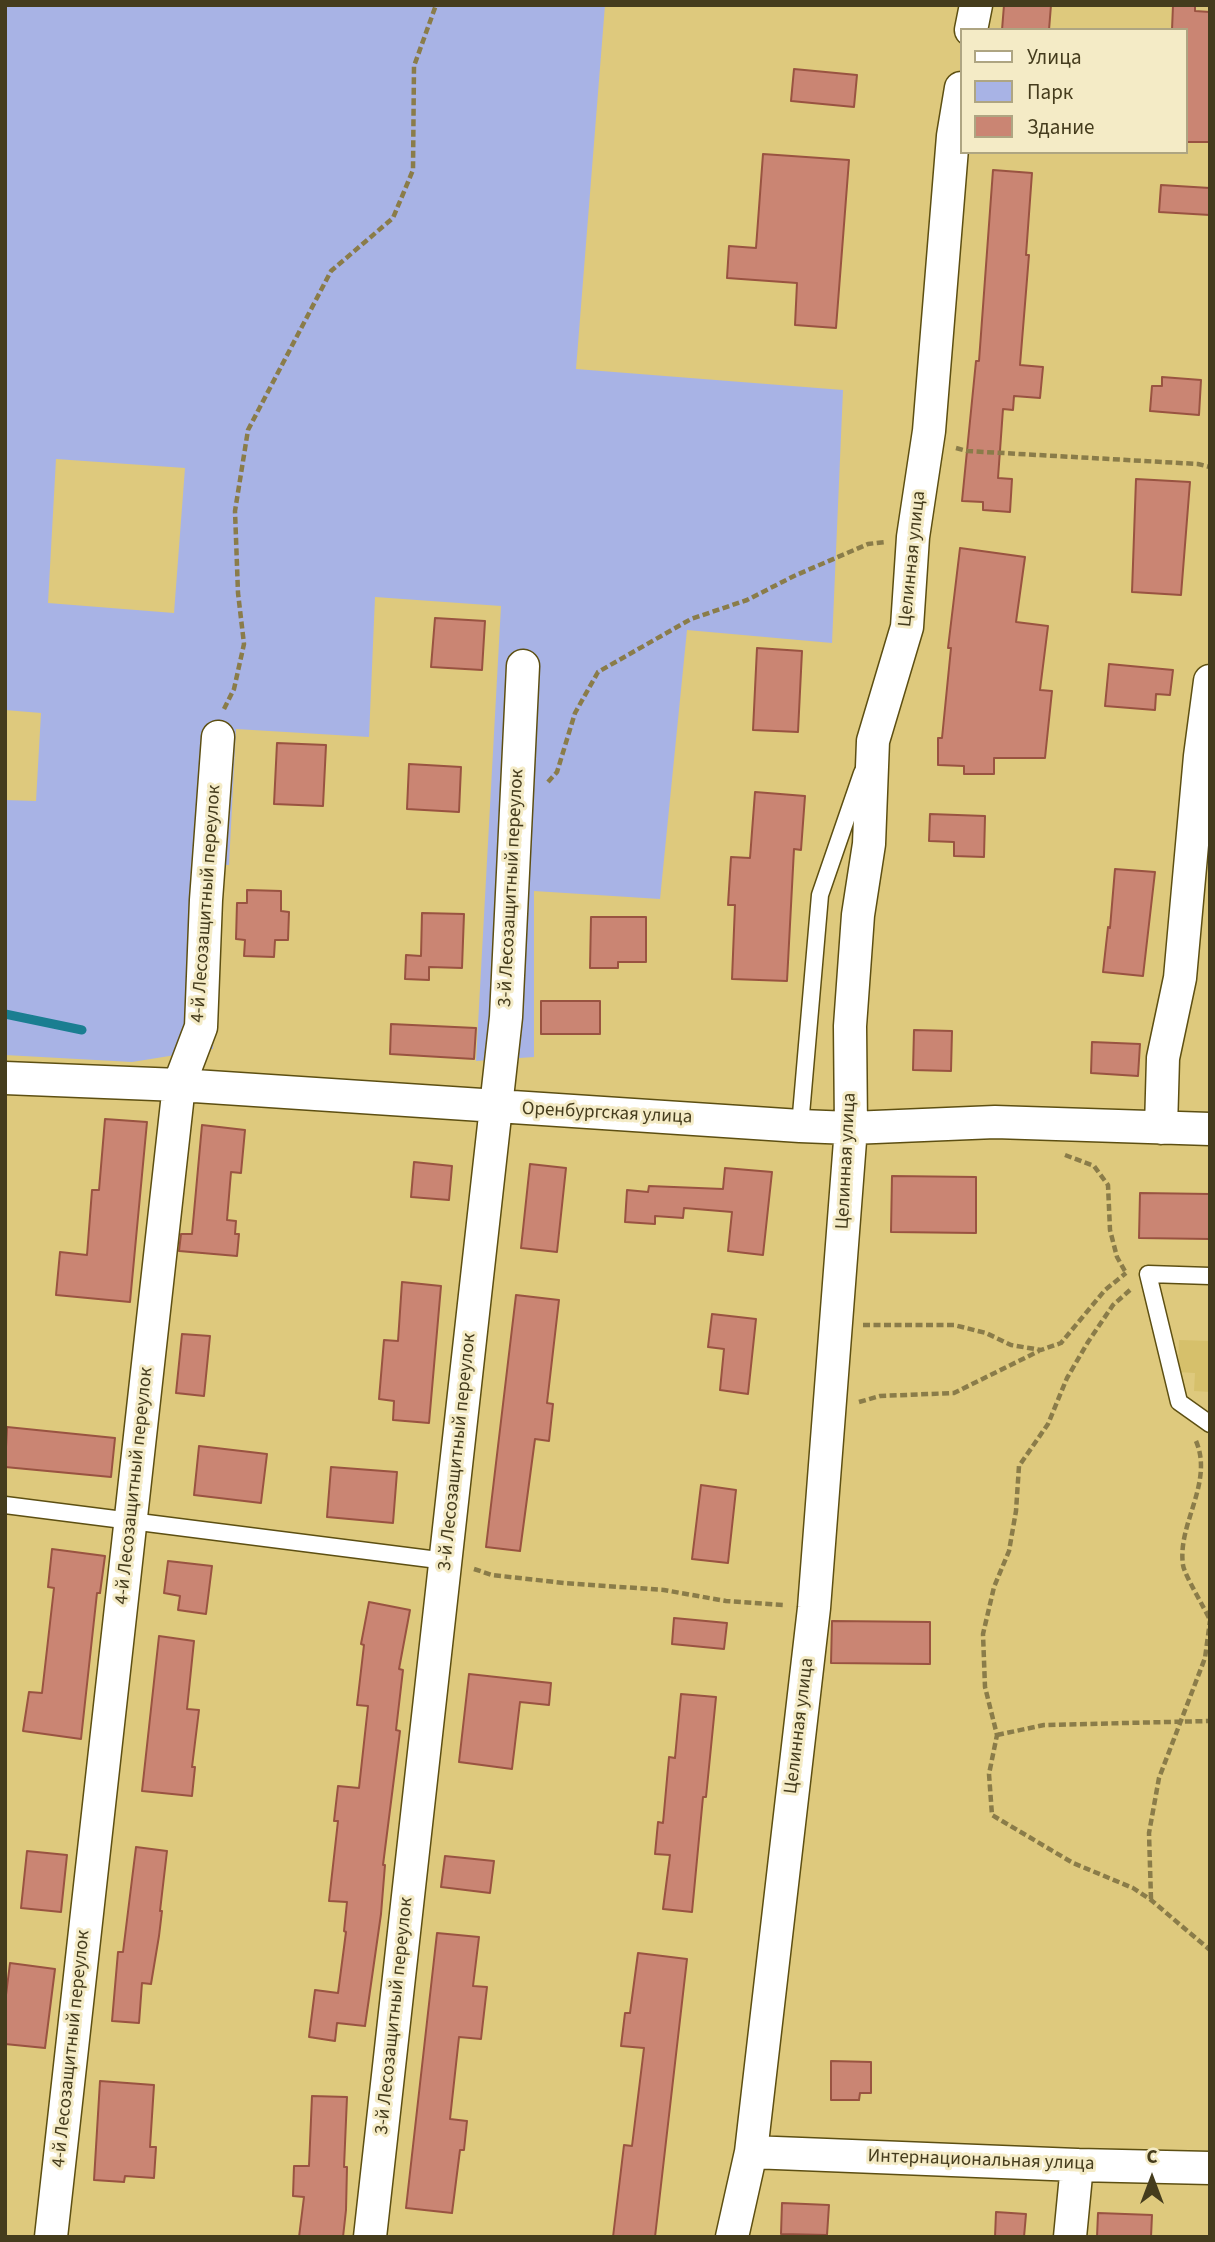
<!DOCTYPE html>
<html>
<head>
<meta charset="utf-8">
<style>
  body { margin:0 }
  #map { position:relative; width:1215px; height:2242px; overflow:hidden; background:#dec97d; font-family:"Source Sans 3",sans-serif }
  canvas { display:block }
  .frame { position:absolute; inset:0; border:7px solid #453c1d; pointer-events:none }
  .legend { position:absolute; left:960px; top:28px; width:228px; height:126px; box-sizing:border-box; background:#f4ebc6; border:2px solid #aea582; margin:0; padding:9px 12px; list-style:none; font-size:21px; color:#453c1d }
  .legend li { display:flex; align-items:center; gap:14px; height:35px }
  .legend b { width:35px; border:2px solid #aea582 }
  .north { position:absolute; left:1117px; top:2144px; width:70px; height:70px; -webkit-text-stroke:5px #f4ebc6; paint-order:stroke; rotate:0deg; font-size:19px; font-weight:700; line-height:28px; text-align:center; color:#453c1d }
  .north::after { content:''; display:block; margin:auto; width:24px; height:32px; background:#453c1d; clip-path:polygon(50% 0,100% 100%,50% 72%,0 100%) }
</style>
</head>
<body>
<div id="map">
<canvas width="1215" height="2242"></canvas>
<div class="frame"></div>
<ul class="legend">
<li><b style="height:9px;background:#fff"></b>Улица</li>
<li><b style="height:19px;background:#a8b3e5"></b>Парк</li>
<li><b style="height:19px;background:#ca8573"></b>Здание</li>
</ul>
<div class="north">С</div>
</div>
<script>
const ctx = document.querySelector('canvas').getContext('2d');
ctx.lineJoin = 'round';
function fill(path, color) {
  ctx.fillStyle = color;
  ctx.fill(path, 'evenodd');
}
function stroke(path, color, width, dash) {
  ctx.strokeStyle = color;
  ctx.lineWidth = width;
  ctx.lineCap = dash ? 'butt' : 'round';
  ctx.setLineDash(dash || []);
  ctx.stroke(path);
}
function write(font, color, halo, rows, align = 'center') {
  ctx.font = font + ' "Source Sans 3",sans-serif';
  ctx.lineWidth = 6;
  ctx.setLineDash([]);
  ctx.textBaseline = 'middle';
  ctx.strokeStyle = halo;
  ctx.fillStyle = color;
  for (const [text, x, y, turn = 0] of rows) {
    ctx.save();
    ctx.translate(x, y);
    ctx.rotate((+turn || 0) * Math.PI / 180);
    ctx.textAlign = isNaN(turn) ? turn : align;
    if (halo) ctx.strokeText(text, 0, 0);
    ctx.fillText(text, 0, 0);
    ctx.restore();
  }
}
fill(new Path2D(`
  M1179 1340 1210 1341V1392L1194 1391 1195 1373 1178 1372Z`), '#d6c06b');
fill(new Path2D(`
  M5 5H605L576 369 843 390 832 643 687 630 660 899 534 891V1057L476 1061 501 606 375 597 369 737 236 729 229 865H222L213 1049 132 1062 5 1055V800L36 801 41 713 5 710ZM56 459 185 468 174 613 48 603Z`), '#a8b3e5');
stroke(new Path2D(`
  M5 1014 82 1030`), '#1a7e91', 9);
const building = new Path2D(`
  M1004 5H1051L1049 30H1002Z
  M1173 5H1195V11L1210 12V142H1185V30H1172Z
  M794 69 857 75 854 107 791 101Z
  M763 154 849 160 836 328 795 325 797 283 727 278 729 246 756 248Z
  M993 170 1032 173 1026 255H1029L1020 365 1043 367 1040 398 1014 396 1013 410 1003 409 998 478 1012 479 1010 512 983 510V502L962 501 976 361H979Z
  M1161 185 1210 188V215L1159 212Z
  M1162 377 1201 380 1199 415 1150 411 1152 386H1162Z
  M1136 479 1190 482 1181 595 1132 592Z
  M960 548 1025 557 1016 622 1048 626 1040 690 1052 691 1045 758H994V774H964V766L938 765V738H942L951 648H948Z
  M435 618 485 621 482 670 431 667Z
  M757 648 802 651 798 732 753 730Z
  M1109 664 1173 670 1170 695 1156 694 1155 710 1105 706Z
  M277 743 326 745 323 806 274 804Z
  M409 764 461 767 459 812 407 809Z
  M755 792 805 796 801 850 794 849 787 981 732 979 735 905H728L731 857 750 858Z
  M930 814 985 816 984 857 954 856V842L929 841Z
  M1115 869 1155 872 1143 976 1103 972 1108 927 1110 928Z
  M247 890 281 891V911L289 912 288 940H275L274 957 244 956 245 940 236 939 237 903H247Z
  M422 913 464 914 462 968 429 967V980L405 979 406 955 421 956Z
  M591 917H646V962H618V968H590Z
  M541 1001H600V1034H541Z
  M391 1024 476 1028 474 1059 390 1054Z
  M914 1030 952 1031 951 1071 913 1070Z
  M1092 1042 1140 1044 1138 1076 1091 1073Z
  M105 1119 147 1122 130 1302 56 1295 60 1252 87 1255 92 1190H99Z
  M202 1125 245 1130 241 1173 231 1172 227 1220 236 1221 235 1234H239L237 1256 179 1251 181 1234H192Z
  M414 1162 452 1166 449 1200 411 1197Z
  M530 1164 566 1168 557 1252 521 1248Z
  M725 1168 772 1172 763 1255 728 1251 732 1212 684 1208 683 1218 655 1216V1224L625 1222 627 1190 648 1192 649 1186 723 1189Z
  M892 1176 976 1177V1233L891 1232Z
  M1140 1193 1210 1194V1239L1139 1238Z
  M402 1282 441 1286 429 1423 393 1420 394 1401 379 1399 384 1340 398 1341Z
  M516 1295 559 1300 547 1403 553 1404 549 1441 535 1439 520 1551 486 1547Z
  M712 1314 756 1319 748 1394 720 1390 724 1349 708 1347Z
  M182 1334 210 1336 204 1396 176 1393Z
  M7 1427 115 1438 111 1477 5 1467Z
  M199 1446 267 1454 261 1503 194 1495Z
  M331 1467 397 1472 393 1523 327 1517Z
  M701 1485 736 1490 728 1563 692 1559Z
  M52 1549 105 1556 100 1593H97L81 1739 23 1731 29 1692 42 1693 54 1588 48 1587Z
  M168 1561 212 1566 206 1614 178 1610 180 1596 164 1593Z
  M369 1602 410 1610 399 1669 403 1670 396 1730 400 1731 383 1865H385L381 1914 365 2026 337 2023 335 2041 309 2037 315 1990 338 1993 346 1932 344 1931 347 1902 329 1901 338 1821H334L338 1786 359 1788 368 1706 357 1705 364 1645 361 1644Z
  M674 1618 727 1623 724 1649 672 1644Z
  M832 1621 930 1622V1664L831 1663Z
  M159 1636 194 1641 187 1709 199 1710 192 1767H195L192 1796 142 1791Z
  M469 1674 551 1683 549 1705 520 1702 512 1769 459 1762Z
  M681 1694 716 1697 706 1797H703L692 1912 663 1909 670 1855 655 1854 658 1822 663 1823 669 1757 675 1758Z
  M136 1847 167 1851 160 1911H162L159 1936 151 1984 142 1983 139 2023 112 2021 118 1952H123Z
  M27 1851 67 1855 61 1912 21 1908Z
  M445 1856 494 1861 490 1893 441 1887Z
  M437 1933 479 1937 473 1986 487 1987 481 2039 459 2037 450 2119 467 2121 464 2150H460L452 2213 406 2208Z
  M638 1953 687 1959 655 2237H613L624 2145 632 2146 644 2048 621 2046 625 2013H630Z
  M10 1963 55 1969 45 2048 5 2044V2003Z
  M831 2061 871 2062V2093H860L859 2100H831Z
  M100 2081 154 2085 150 2147H156L154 2178 125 2176 124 2182 94 2180Z
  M312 2096 347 2097 344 2167H347L346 2210 343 2237H299L304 2197 293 2196 294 2166H309Z
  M782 2203 829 2205 827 2235 781 2234Z
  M996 2212 1026 2214 1024 2237H995Z
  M1098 2213 1152 2215 1151 2237H1097Z`);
fill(building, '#ca8573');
stroke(building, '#995341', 2);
const service = new Path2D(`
  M800 1126 820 895 862 773
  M1210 1276 1148 1274 1179 1402 1210 1424
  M5 1505 446 1561`);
const minor = new Path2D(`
  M971 30 976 5
  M5 1078 179 1085 800 1126 851 1128 995 1122 1210 1129
  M1161 1128 1163 1058 1180 978 1200 756 1210 681
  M751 2152 1077 2165 1210 2168
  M51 2237 179 1085 201 1027 206 900 218 737
  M370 2237 506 1017 523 666
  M732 2237 751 2152 814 1608 851 1128 850 1026 858 915 869 844 873 741 907 627 913 537 929 431 953 136 961 88
  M1070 2237 1077 2165`);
stroke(service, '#5d4f12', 19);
stroke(minor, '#5d4f12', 35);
stroke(new Path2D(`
  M956 448 967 451 1198 464 1210 467
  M224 709 234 689 244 644 238 593 235 511 248 430 331 271 393 218 413 170 414 66 436 5
  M548 782 557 772 575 713 598 672 691 619 747 600 794 576 868 544 885 542
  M1065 1155 1094 1166 1108 1185 1110 1230 1117 1257 1126 1273
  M1130 1290 1113 1305 1088 1342 1067 1378 1048 1424 1019 1466 1016 1511 1009 1551 994 1587 983 1634 985 1687 997 1735 989 1774 992 1815 1073 1863 1133 1888 1151 1900 1210 1950
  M863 1325H954L986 1333 1011 1345 1041 1350 1061 1343 1105 1290 1126 1273
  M859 1402 880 1396 954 1393 1039 1351
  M1196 1441C1214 1483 1177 1524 1183 1565 1184 1574 1205 1609 1210 1620
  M474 1569 492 1575 564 1583 664 1590 726 1601 784 1605
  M997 1735 1044 1725 1210 1721
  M1151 1899 1149 1833 1159 1778 1205 1658 1210 1621`), '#8a7c49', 4.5, [7, 3.5]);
stroke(service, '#fff', 16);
stroke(minor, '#fff', 32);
write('19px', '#453c1d', '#f4ebc6', [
  ["Целинная улица",913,559,-84],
  ["3-й Лесозащитный переулок",512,888,-87],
  ["4-й Лесозащитный переулок",207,904,-86],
  ["Оренбургская улица",607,1114,3],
  ["Целинная улица",847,1161,-87],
  ["3-й Лесозащитный переулок",458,1452,-84],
  ["4-й Лесозащитный переулок",135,1486,-84],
  ["Целинная улица",800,1726,-83],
  ["3-й Лесозащитный переулок",395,2016,-84],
  ["4-й Лесозащитный переулок",72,2049,-84],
  ["Интернациональная улица",981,2161,2]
]);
</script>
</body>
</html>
